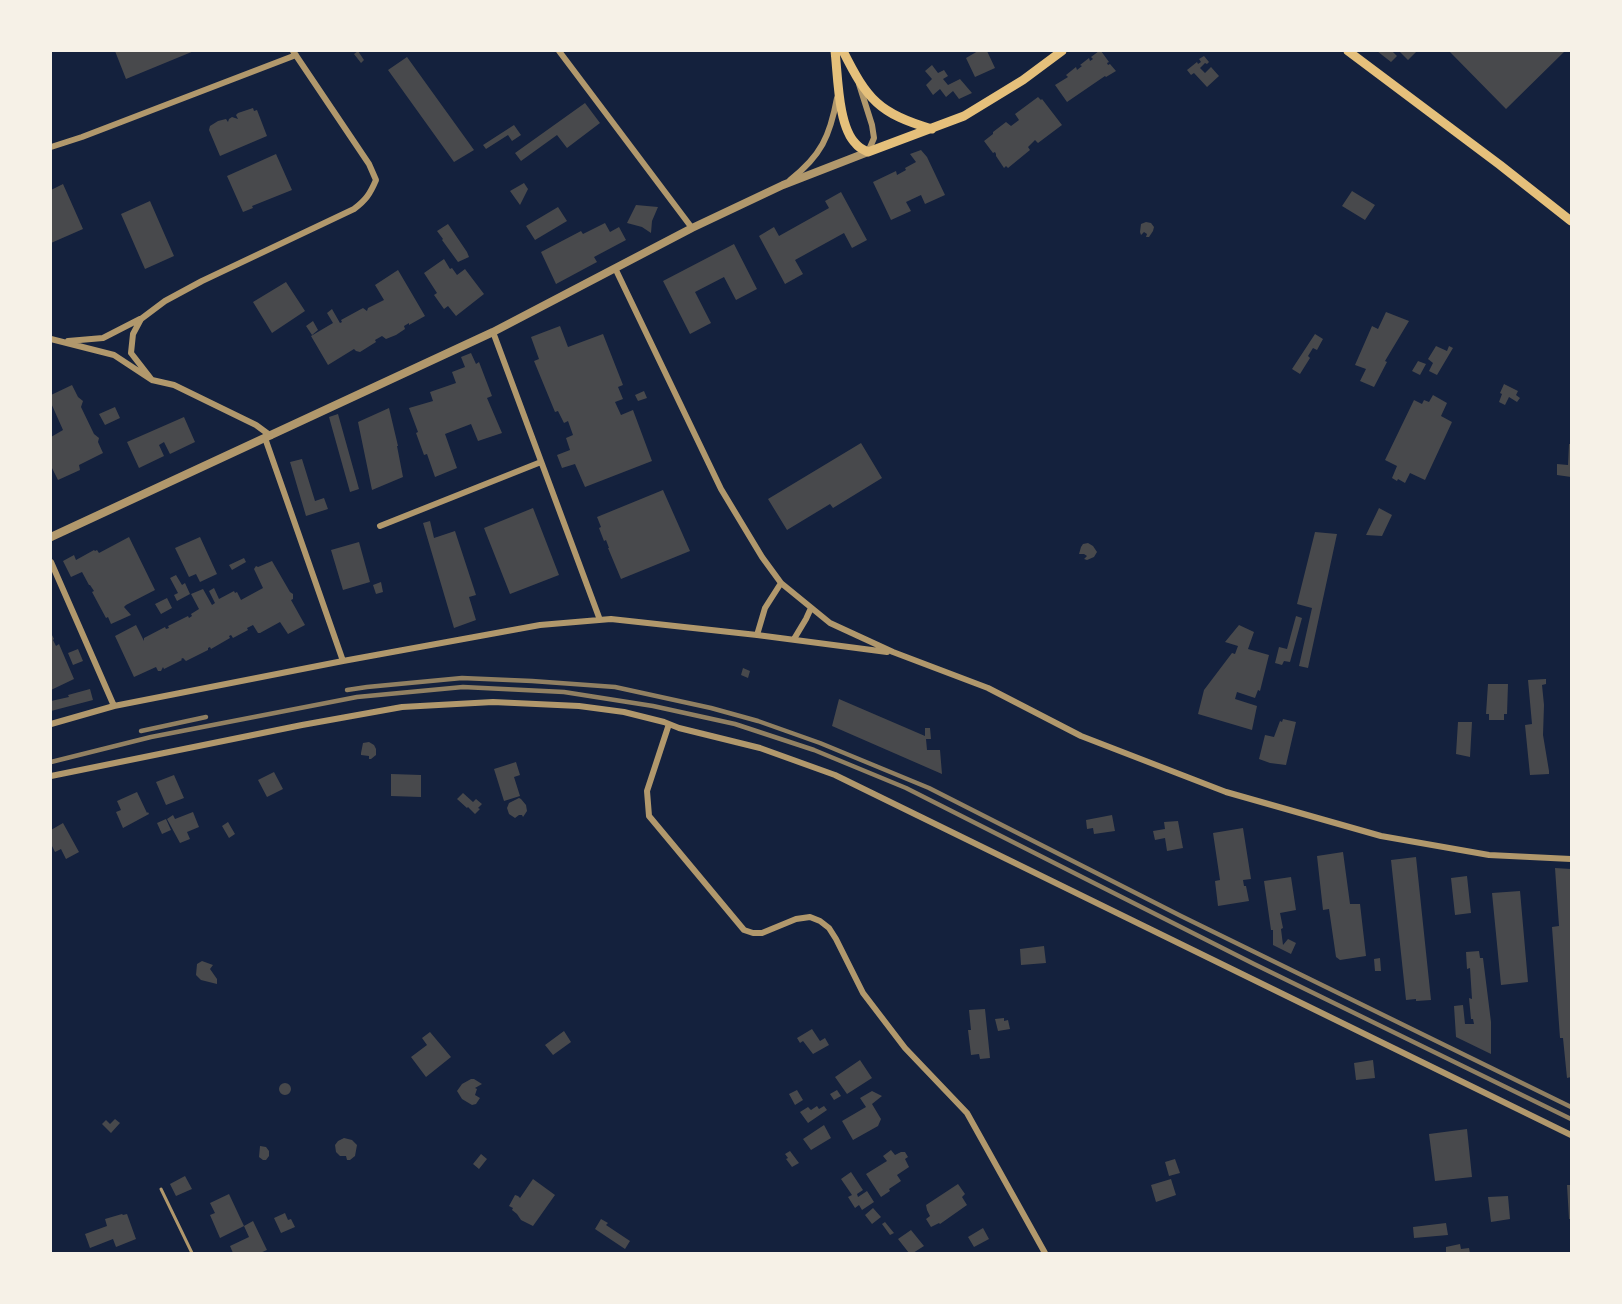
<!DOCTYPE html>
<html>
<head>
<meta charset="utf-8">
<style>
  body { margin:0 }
  #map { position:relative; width:1622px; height:1304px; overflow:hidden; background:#14213d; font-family:Karla,sans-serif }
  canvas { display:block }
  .frame { position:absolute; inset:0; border:52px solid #f6f1e7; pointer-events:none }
</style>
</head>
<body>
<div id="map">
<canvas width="1622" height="1304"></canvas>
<div class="frame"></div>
</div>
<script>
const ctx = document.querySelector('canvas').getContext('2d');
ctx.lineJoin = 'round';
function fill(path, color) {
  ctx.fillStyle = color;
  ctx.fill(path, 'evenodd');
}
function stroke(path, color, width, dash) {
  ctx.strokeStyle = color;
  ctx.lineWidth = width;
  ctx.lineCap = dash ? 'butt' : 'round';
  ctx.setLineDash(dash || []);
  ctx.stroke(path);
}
fill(new Path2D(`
  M115 51H194L126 79Z
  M358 51 364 60 361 63 354 54Z
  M978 51H987L995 68 975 77 966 58Z
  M1099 51H1101L1109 62 1107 63 1108 65 1110 64 1116 71 1106 77 1105 76 1067 102 1055 85 1068 77 1066 75 1076 67 1077 70 1082 66 1080 65 1089 58 1090 61 1093 59 1091 57Z
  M1377 51H1392L1397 56 1391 62Z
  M1399 51H1417L1408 60Z
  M1449 51H1565L1506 109Z
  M1204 56 1209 62 1207 64 1205 63 1200 68 1205 73 1211 67 1219 76 1207 87 1194 73 1191 75 1187 70 1197 62 1198 64 1201 62 1199 59Z
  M407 57 474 150 454 162 388 70Z
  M932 65 938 73 944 70 948 76 943 79 948 85 960 79 972 93 959 99 953 91 946 97 940 89 933 95 926 85 932 79 925 71Z
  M1038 97 1041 100 1042 99 1062 125 1038 143 1035 140 1028 147 1030 150 1008 168 1006 166 1004 168 996 156V154L995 152 993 153 984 141 993 134V132L1006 122 1011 126 1019 120 1015 114Z
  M585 103 600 123 567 148 557 135 521 161 515 153Z
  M253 108 254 111 257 110 267 136 220 156 209 130 210 126 218 121 226 119 228 122 229 119 232 117 238 119 236 115 238 113Z
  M514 125 521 135 512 141 508 135 486 149 483 145Z
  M921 150 927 157 945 195 925 204 921 195 906 202 911 211 891 220 873 182 896 171 897 175 906 170 905 168 916 162 910 154Z
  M276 154 292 190 252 206 253 208 243 212 227 176Z
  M524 183 528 189 520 205 510 191Z
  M63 184 83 229 51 243V190Z
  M1352 191 1375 205 1365 220 1342 206Z
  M841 192 867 240 852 248 844 233 795 260 803 274 785 284 759 236 774 227 779 236 829 208 825 201Z
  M150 201 174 256 145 269 121 214Z
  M636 205 658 207 652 221 651 233 642 227 627 223Z
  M558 207 567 221 535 240 526 226Z
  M1146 222 1151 223 1154 227 1153 231 1149 237H1146L1147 234 1144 232 1141 235 1140 232 1141 224Z
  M605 223 610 232 619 227 626 240 594 257 597 262 556 284 541 252 581 231 583 234Z
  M448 224 467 252 469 257 458 262 442 240 443 239 437 231Z
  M734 244 757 289 736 300 724 277 695 292 711 323 690 334 663 281Z
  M444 259 450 269 452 268 457 275 465 269 484 294 456 316 448 306 444 309 434 295 437 293 424 273Z
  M398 270 425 316 409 325V323L404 326 405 329 396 335 386 339 382 336 375 340 376 342 360 352 356 351 354 349 328 365 311 336 333 323 327 313 332 309 340 323 342 322 341 320 363 308 367 311 368 308 384 300 375 285Z
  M286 282 305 311 272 333 253 302Z
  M1386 312 1409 321 1385 361 1387 362 1374 387 1360 381 1366 369 1355 365 1372 326 1378 329Z
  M313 321 318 330 312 335 306 326Z
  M560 326 568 347 603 334 623 385 618 387 623 399 615 402 621 415 633 410 652 461 585 487 575 464 562 468 557 455 570 450 566 438 573 435 568 421 564 423 558 411 555 412 534 361 539 359 531 337Z
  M1315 334 1323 339 1317 350 1313 348 1308 356 1310 358 1300 374 1292 369Z
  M1436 346 1447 351 1449 346 1453 348 1437 375 1429 371 1433 363 1428 359Z
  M471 353 476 364 479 362 492 396 487 398 502 433 478 441 471 424 445 434 457 468 435 477 427 454 424 455 416 433 418 432 409 408 433 401 430 392 456 383 452 372 465 367 461 357Z
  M1418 361 1426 364 1420 375 1412 371Z
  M1504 384 1518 391 1516 395 1520 398 1517 402 1509 397 1505 405 1499 402 1502 394 1500 393Z
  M72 385 78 397 83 401 81 407 94 434 99 438 98 442 103 453 79 465 80 470 58 480 51 466V437L63 430 51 403V395Z
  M644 391 647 398 638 401 635 395Z
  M1433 395 1447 403 1441 416 1452 422 1425 480 1410 473 1405 483 1398 479 1397 481 1392 478 1397 466 1385 460 1414 400 1422 404 1424 400 1429 402Z
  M115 407 120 418 105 425 99 414Z
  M389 408 398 446H397L403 477 372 490 358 422Z
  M338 414 359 489 350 492 329 417Z
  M184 417 195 442 170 454 164 442 159 445 164 456 139 468 127 442Z
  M861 443 882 478 833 508 830 504 787 530 768 499Z
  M1569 444H1571V477L1557 475V464L1568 465Z
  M302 459 315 501 324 498 328 509 306 516 290 462Z
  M663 490 690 551 621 579 608 548H609L606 540 604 541 599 528 601 527 597 517Z
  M533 508 559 575 510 594 484 528Z
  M1379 508 1392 515 1382 536 1366 535Z
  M430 521 434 538 455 531 476 595 469 597 476 620 454 628 423 523Z
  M1315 532 1337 534 1308 668 1299 666 1312 608 1297 604Z
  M129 537 155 590 126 605 124 607 131 615 111 624 108 617 106 618 92 592 94 591 90 585H89L82 572 71 577 63 561 74 555 76 560 94 550 95 551 97 550 99 553Z
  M200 537 217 574 200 582 196 574 189 577 175 548Z
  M359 542 370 582 343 590 331 550Z
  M1088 543 1093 546 1097 552 1094 557 1087 560 1084 559 1087 556 1084 554H1079L1081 547 1083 544Z
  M244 558 246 562 232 570 229 565Z
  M272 561 290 592 293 594V599L291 600 305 625 288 634 280 622 260 633H258L253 625 247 628 248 630 233 638 231 635 229 636 230 638 211 649 210 647 208 648V650L186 661 183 658 181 659 182 660 164 669 163 667 161 671H158L156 667 134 677 115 636 136 625 144 641V638L165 627 166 629 169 628 168 626 188 616 189 618 192 616 191 614 199 609 191 594 203 589 212 605 215 603 209 591 214 588 219 599 234 591 235 593 237 592 241 600 263 588 254 569 256 566 258 567Z
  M176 575 182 585 185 583 190 594 177 601 174 595 178 593 170 578Z
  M381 582 383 592 376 594 373 585Z
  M167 598 172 608 161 614 155 604Z
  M1296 616 1302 618 1290 662 1284 661 1282 665 1275 663 1279 647 1287 649Z
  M1239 625 1254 632 1248 649 1269 655 1260 691 1258 690 1255 698 1237 692 1235 699 1257 706 1252 730 1198 714 1204 690 1232 653 1235 654 1238 646 1225 642Z
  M51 633 54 639 53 640 56 646 59 644 74 679 51 690Z
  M78 649 83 661 73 665 68 653Z
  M743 668 750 671 748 678 741 675Z
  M1546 679V684L1542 685 1544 705 1543 735 1549 771V774L1530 775 1525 725 1532 724 1528 680Z
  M1488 684H1508L1507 714H1504V720H1489V714H1486Z
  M90 689 93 700 51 711V701L69 697 68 695Z
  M839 699 925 736V728H930L931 739H926L927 750H940L942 774 832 726Z
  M1283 719 1296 722 1286 765 1270 763 1259 759 1265 735 1274 737 1280 721 1282 722Z
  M1458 722H1472L1470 757 1456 754Z
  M369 742 374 745 376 749V755L371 759H369V756L361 755V753L363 743Z
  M516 762 520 775 514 777 520 796 504 801 494 769Z
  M274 772 283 789 267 797 258 780Z
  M391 774 421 775V797L391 796Z
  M174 775 184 798 166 805 156 782Z
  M137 792 147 813 148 812 149 814 123 828 116 812 121 810 117 801Z
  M463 793 473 802 476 799 482 804 478 808 480 809 475 814 468 807 467 808 457 799Z
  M519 798 521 799 526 805 527 811 523 817 522 815H519L515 818 509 814 507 808 509 803Z
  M193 812 199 827 187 832 190 839 180 843 167 819 173 815 175 819Z
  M1112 815 1115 831 1094 834 1093 828 1087 829 1086 820Z
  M166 819 171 830 162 834 157 823Z
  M1178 821 1183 848 1167 851 1165 838 1155 840 1153 831 1165 829 1164 822Z
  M228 822 235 834 229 838 222 826Z
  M63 823 79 852 66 859 61 849 55 852 51 844V830Z
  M1243 828 1251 879 1243 880 1244 886H1246L1249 901 1218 906 1215 881 1220 880 1213 833Z
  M1343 852 1350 904H1360L1366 956 1340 960 1336 957 1329 909 1323 910 1317 856Z
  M1416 857 1431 1000 1416 1001V999L1406 1000 1391 860Z
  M1555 868 1571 869V1077L1567 1078 1563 1038H1560L1552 927 1559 926Z
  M1467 876 1471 913 1455 915 1451 878Z
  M1291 877 1296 910 1280 913 1283 928 1281 929 1283 945 1288 939 1296 943 1291 954 1273 945V930H1271L1264 881Z
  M1520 891 1528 982 1501 985 1492 893Z
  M1044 946 1046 963 1021 965 1020 949Z
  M1479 951 1480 958H1483L1491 1022V1054L1456 1037 1454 1006 1463 1005 1465 1024H1474L1473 1019H1471L1469 998 1472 999 1470 968 1467 969 1466 952Z
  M1380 958 1381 971H1375L1374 959Z
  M202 961 213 965 210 969 217 979V984L201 980 196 975 197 964Z
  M985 1009 990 1058 980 1059 979 1054 971 1055 968 1030H971L969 1010Z
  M1004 1018V1021L1008 1020 1010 1029 998 1031 995 1019Z
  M812 1029 820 1041 825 1038 829 1045 813 1054 803 1041 800 1043 797 1038Z
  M564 1031 571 1042 553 1055 545 1045Z
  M430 1032 451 1057 426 1077 411 1057 427 1045 422 1038Z
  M860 1060 872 1078 847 1094 835 1077Z
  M1373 1060 1375 1078 1356 1080 1354 1063Z
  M471 1079H474L482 1084 475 1088 477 1089 475 1095 480 1098 476 1104 472 1105 462 1099 457 1091 462 1084Z
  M279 1089a6 6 0 1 1 12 0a6 6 0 1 1-12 0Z
  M797 1090 803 1100 795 1105 789 1094Z
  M837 1090 841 1096 834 1100 830 1094Z
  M872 1091 882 1096 872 1104 881 1119 878 1126 853 1140 842 1121 866 1107 860 1098Z
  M817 1106 819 1109 824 1106 827 1110 808 1123 800 1112 808 1107 811 1110Z
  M115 1119 120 1123 111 1133 102 1124 106 1120 110 1124Z
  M824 1125 831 1138 811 1150 803 1139Z
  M1467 1129 1472 1177 1435 1181 1429 1134Z
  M344 1138 352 1140 357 1145 355 1156 350 1160H347L346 1156H340L336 1152 335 1145 338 1141Z
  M260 1146 266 1147 269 1151V1156L266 1160H263L259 1157Z
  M891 1150 895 1155 901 1152H905L908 1157 905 1159 909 1167 897 1175 901 1181 889 1189 890 1191 881 1197 866 1174 887 1161 883 1156Z
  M790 1151 799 1163 792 1167 786 1159 788 1158 785 1154Z
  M481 1154 487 1159 479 1169 473 1164Z
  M1175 1159 1180 1173 1169 1176 1165 1162Z
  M851 1172 863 1190 857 1194 858 1197 867 1191 874 1202 862 1210 859 1205 855 1208 848 1197 852 1195 841 1179Z
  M185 1176 192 1189 176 1196 170 1184Z
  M533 1179 555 1195 533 1226 521 1220 517 1214 512 1210 513 1208 509 1206 515 1195 518 1196 520 1198Z
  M1171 1179 1176 1195 1156 1202 1151 1185Z
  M958 1184 965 1194 962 1197 967 1205 940 1224 939 1223 931 1227 926 1219 930 1216 927 1210 926 1205Z
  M1567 1185H1571V1219H1569Z
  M229 1194 244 1226 220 1238 210 1215 215 1213 210 1203Z
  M1508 1196 1510 1219 1491 1222 1488 1197Z
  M873 1208 881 1217 872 1224 865 1215Z
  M285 1213 288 1220 291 1219 295 1227 281 1233 274 1218Z
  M122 1214 123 1215 127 1214 136 1239 116 1247 113 1239 90 1248 85 1234 107 1226 105 1219Z
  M601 1219 608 1223 606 1225 630 1241 625 1249 595 1229Z
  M253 1221 267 1250 260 1253H233L230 1246 249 1237 244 1226Z
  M885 1222 894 1233 890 1235 882 1224Z
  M1446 1223 1448 1235 1414 1238 1413 1227Z
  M983 1228 989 1239 974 1247 968 1237Z
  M911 1230 924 1246 913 1253H909L898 1239Z
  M1460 1244 1461 1249 1469 1248 1470 1253H1446V1247Z`), '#48494c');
stroke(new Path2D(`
  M161 1189 192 1253`), '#b1986c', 3);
stroke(new Path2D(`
  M559 51 692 228
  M859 84 872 125 874 138 868 152
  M51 147 82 137 296 55
  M790 180C821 156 830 136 837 98
  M615 268 721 489 762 557 781 583 830 623 893 652 988 688 1081 736 1226 792 1381 836 1489 855 1571 859
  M493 332 600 620
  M51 339 114 355 152 380 174 385 256 425 271 436
  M68 341 103 338 140 319
  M152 380 131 353 133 334 141 319 165 301 202 281 354 209C366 200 370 194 376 180L369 164 293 51
  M265 438 343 661
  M380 526 541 462
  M51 562 114 706
  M757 635 765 608 781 583
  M794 639 806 619 811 608
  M51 724 114 706 343 661 540 625 611 619 757 635 887 652
  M669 724 647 791 649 816 744 930 753 933H762L796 919 810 917 820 921 829 928 836 939 863 993 905 1048 967 1113 1045 1253
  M51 776 302 725 402 707 493 702 579 706 624 712 664 722 679 728 760 748 835 775 1571 1135`), '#b1986c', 6);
stroke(new Path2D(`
  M51 537 493 332 692 228 783 185 868 152`), '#b1986c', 8);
stroke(new Path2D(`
  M835 51C838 76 838 127 856 144 859 148 864 150 868 152L964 116 1023 80 1062 51
  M843 51C867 99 879 114 932 129
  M1348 51 1500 165 1571 221`), '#e5c07b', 9);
stroke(new Path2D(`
  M347 690 367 687 462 678 532 681 615 687 711 708 758 721 820 743 929 788 1181 916 1571 1107
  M141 731 206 717
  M51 762 151 737 357 697 463 687 564 692 653 706 735 724 814 750 906 788 1254 964 1571 1119`), '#918062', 4.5);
</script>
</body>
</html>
